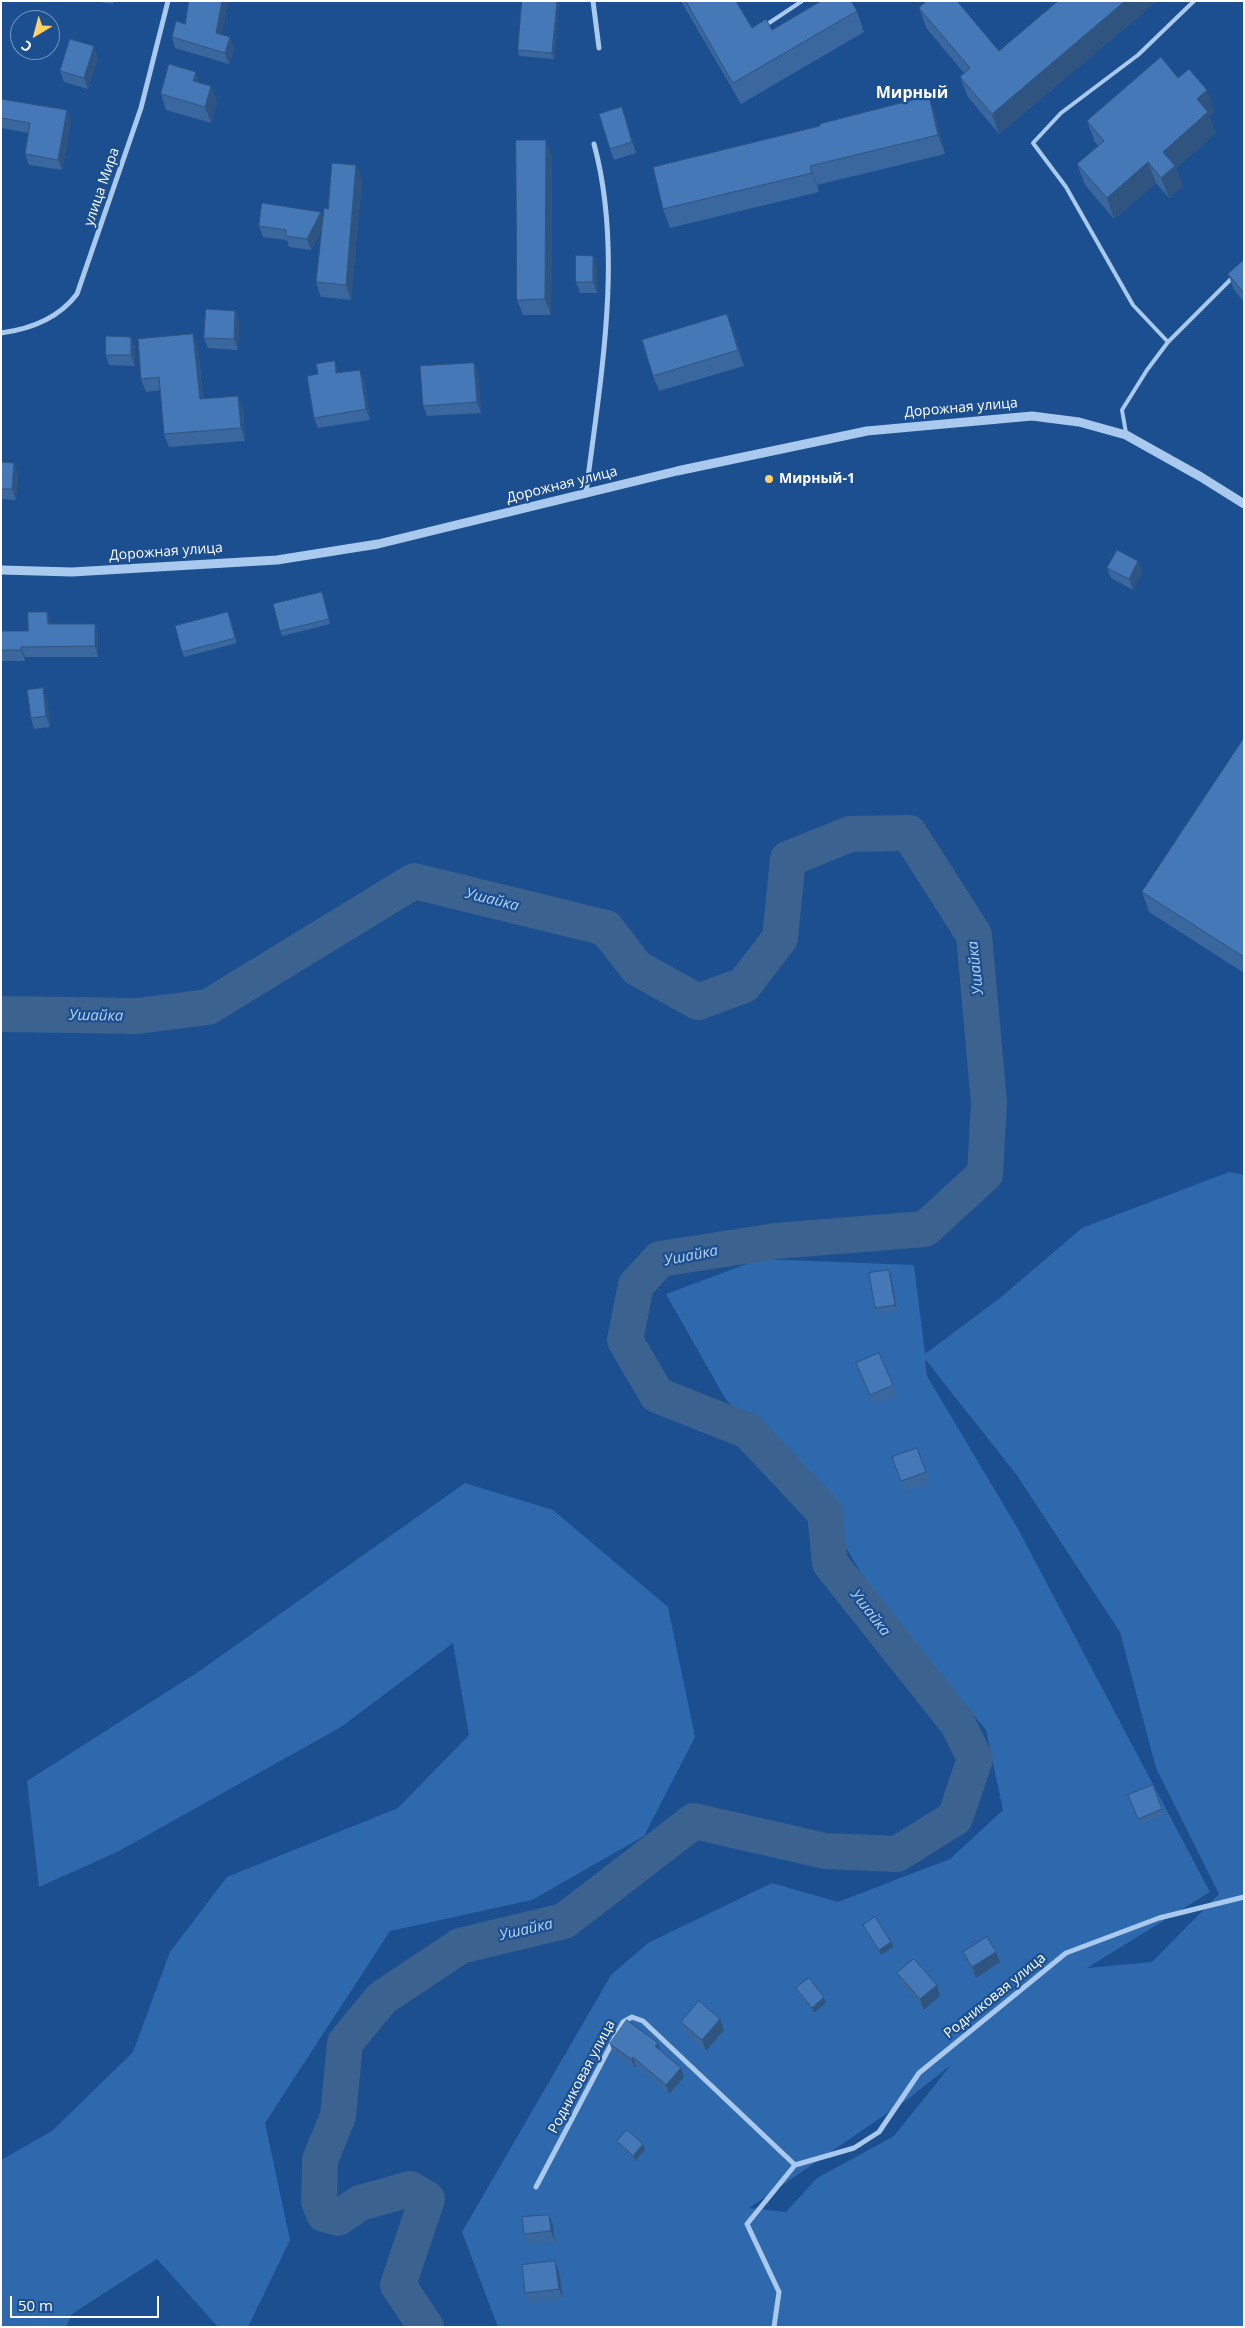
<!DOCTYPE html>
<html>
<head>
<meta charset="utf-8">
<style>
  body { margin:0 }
  #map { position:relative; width:1245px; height:2328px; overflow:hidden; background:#1b4f8f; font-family:"Open Sans",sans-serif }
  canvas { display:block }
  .frame { position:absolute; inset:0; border:2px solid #fff; pointer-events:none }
  .north { position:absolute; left:10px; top:10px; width:50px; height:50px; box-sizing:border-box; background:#1b4f8f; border:1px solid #7695bc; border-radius:50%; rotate:217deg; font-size:14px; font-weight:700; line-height:20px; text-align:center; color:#fff }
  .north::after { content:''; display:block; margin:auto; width:18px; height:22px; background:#ffd166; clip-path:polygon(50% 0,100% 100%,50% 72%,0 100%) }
  .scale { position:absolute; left:10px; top:2296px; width:149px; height:22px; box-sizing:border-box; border:2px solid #fff; border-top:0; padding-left:6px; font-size:15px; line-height:18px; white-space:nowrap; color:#fff; -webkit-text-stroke:4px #1b4f8f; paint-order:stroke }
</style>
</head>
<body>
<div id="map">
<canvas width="1245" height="2328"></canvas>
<div class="frame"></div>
<div class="north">С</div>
<div class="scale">50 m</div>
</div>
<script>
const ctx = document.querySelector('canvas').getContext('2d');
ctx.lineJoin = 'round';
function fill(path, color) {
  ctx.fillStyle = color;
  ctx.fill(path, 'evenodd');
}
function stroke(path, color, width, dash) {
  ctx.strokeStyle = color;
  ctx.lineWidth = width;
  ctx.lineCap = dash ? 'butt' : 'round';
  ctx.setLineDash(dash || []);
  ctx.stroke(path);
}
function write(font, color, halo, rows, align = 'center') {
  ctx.font = font + ' "Open Sans",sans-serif';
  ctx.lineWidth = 4.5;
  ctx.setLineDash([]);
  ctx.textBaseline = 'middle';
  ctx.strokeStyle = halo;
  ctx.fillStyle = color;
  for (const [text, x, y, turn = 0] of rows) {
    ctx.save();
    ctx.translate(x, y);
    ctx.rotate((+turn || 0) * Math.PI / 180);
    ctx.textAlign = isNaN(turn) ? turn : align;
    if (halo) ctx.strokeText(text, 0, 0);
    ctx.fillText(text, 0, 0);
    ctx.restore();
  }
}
fill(new Path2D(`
  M1229 1172 1244 1175V2327H498L462 2232 611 1975 648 1943 772 1883 838 1902 950 1859 1003 1810 986 1730 873 1594 799 1465 726 1400 666 1294 760 1259 914 1265 925 1354 1000 1298 1082 1228ZM925 1359 1016 1474 1120 1632 1156 1768 1219 1894 1152 1962 1087 1968 1210 1892 1018 1529 927 1376ZM951 2065 894 2136 817 2178 786 2212 749 2208 908 2099Z
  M465 1483 553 1510 668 1607 695 1737 644 1836 532 1900 390 1931 265 2123 290 2240 248 2327H218L157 2259 72 2314 66 2327H1V2160L52 2131 133 2052 170 1952 227 1877 398 1808 469 1735 453 1643 341 1727 119 1851 39 1887 27 1781 198 1672Z`), '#2e69ad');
stroke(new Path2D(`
  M1 1014 137 1016 208 1007 414 881 606 928 637 968 698 1002 744 985 780 938 788 859 850 834 909 833 974 935 989 1103 985 1174 925 1229 776 1241 660 1259 636 1285 625 1340 657 1395 748 1431 825 1513 830 1563 958 1724 975 1759 955 1818 897 1854 825 1851 694 1821 564 1921 460 1946 382 1998 345 2043 338 2116 320 2160 319 2201 324 2214 338 2218 360 2203 410 2189 427 2199 398 2285 426 2327`), '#3c6290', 36);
stroke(new Path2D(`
  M769 23 802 1
  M1168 342 1133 305 1066 187 1033 143 1061 113 1138 55 1194 1
  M1126 433 1122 410 1147 370 1168 342 1233 277`), '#a9c9ee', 4);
stroke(new Path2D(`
  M593 1 599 48
  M1 333C31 329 58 319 77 294L141 108 168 1
  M586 493C600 381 624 254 594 144
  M536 2187 623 2022 632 2017 643 2021 795 2165
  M774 2327 779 2292 747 2224 795 2165 854 2148 879 2132 919 2073 1066 1953 1159 1918 1244 1897`), '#a9c9ee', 5);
stroke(new Path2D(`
  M1 570 72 572 277 560 378 544 677 471 867 431 1032 416 1079 422 1126 435 1201 477 1244 504`), '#a9c9ee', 9);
fill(new Path2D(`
  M94 1H114L113 4Z
  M228 1 221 35 230 37 234 48 229 64 175 48 172 37 185 24Z
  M522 1H559L554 59 519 56 518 50Z
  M681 1H736L752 28 772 30 857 11 864 32 741 104Z
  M926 1H957L999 51 1058 1H1157L999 134 968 97 960 77 964 73 927 29 919 8 926 2Z
  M98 57 88 89 64 82 60 71Z
  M1178 78 1215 111 1209 116 1216 133 1176 168 1183 186 1169 198 1156 183 1114 219 1085 185 1077 164 1098 146 1095 142 1087 121Z
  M200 83 217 102 211 123 166 110 161 94Z
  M929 96 935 115 945 154 817 185 819 192 670 228 663 209 820 126Z
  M1 99 71 121 62 170 29 165 25 154 28 133 1 128Z
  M622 107 636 153 614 160 610 149Z
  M552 156 551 315H523L517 300Z
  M362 179 351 300 321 297 316 282 322 228 311 250 289 247 287 240 263 237 259 226 323 218 328 209Z
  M1244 260V302L1234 290 1228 274Z
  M597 266V293H580L576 282Z
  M235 311 239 321 238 350 208 348 204 338Z
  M733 330 744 366 659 391 653 376Z
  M131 337 135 347V366L109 365 106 355Z
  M198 347 203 399 243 409 245 441 169 447 164 434 161 390 146 392 141 379Z
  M474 363 478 373 481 413 427 416 423 406Z
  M360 370 364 380 370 420 318 428 314 418 339 373Z
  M1 462 18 474 16 500 1 499Z
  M1138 561 1142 572 1133 590 1111 578 1107 568Z
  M322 592 330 624 282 636 280 631Z
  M47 612 51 624H95L98 635V657H25V661H1V631H28Z
  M230 618 237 643 184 657 182 652Z
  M47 699 50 727 34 729 31 718Z
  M1244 738V973L1149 912 1142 892Z
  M891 1275 897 1311 877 1314 875 1308Z
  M856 1363 893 1385 897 1396 874 1405Z
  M917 1448 930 1483 905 1492 892 1457Z
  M1153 1785 1164 1815 1140 1824 1128 1795Z
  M863 1925 891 1942 893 1947 881 1955 865 1931Z
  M963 1952H996L1000 1962 976 1978 967 1963Z
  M897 1973 937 1985 940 1996 924 2010 901 1984Z
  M796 1988 826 2003 814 2013 798 1994Z
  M681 2022 724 2030 706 2051 684 2032Z
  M610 2044 661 2051 681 2068 684 2077 669 2094 636 2066 635 2068 613 2053Z
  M617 2141 643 2144 645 2150 635 2161 619 2146Z
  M549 2215 553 2225 555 2242 528 2245 524 2234Z
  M559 2271 563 2299 529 2303 525 2293Z`), '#3a679d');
fill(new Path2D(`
  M222 1H228L220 44 216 33Z
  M557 1H559L554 59 552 53Z
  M1125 1H1157L999 134 992 114Z
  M230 37 234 48 229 64 225 53Z
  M94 46 98 57 88 89 84 78Z
  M196 72 201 88 193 81Z
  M211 86 217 102 211 123 205 107Z
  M1207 90 1215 111 1209 116 1216 133 1176 168 1183 186 1169 198 1161 178 1163 152 1197 99Z
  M929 96 935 115 945 154 938 135Z
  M622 107 626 118 636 153 632 142Z
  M67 110 71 121 62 170 58 160Z
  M546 140 552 156 551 315 545 299Z
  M1148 162 1156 183 1114 219 1107 198Z
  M356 165 362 179 351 300 346 285Z
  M810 166 817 185 819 192 812 173Z
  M321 212 325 222 311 250 307 239Z
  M593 256 597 266V293L593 282Z
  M235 311 239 321 238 350 234 339Z
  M727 314 733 330 744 366 738 350Z
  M193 334 198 347 204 413 200 399Z
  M131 337 135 347V366L131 355Z
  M335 361 338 372 340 384 336 373Z
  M474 363 478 373 481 413 477 402Z
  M360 370 364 380 370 420 366 409Z
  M238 396 243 409 245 441 241 428Z
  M14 463 18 474 16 500 12 489Z
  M1138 561 1142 572 1133 590 1129 579Z
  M47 612 51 623 52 635 48 624Z
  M95 624 98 635V657L95 646Z
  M21 647 25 657V661L21 650Z
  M43 688 47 699 50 727 46 716Z
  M889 1270 891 1275 897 1311 895 1305Z
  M891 1942 893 1947 881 1955 879 1950Z
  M996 1952 1000 1962 976 1978 972 1967Z
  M937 1985 940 1996 924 2010 920 1999Z
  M824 1997 826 2003 814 2013 812 2008Z
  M720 2019 724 2030 706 2051 702 2040Z
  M658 2043 661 2052 655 2046Z
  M633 2057 636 2066 635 2068 631 2059Z
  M681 2068 684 2077 669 2094 666 2085Z
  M643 2144 645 2150 635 2161 633 2156Z
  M549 2215 553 2225 555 2242 551 2231Z
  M555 2261 559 2271 563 2299 559 2289Z`), '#305480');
const building = new Path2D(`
  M189 1H222L216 33 230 37 225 53 172 37 176 21 185 24Z
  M522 1H557L552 53 518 50Z
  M686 1H736L752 28 766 19 772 30 821 1H851L857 11 733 83Z
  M927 1H957L999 51 1058 1H1125L992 114 960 77 970 68 919 8Z
  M70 39 94 46 84 78 60 71Z
  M1161 57 1178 78 1189 69 1207 90 1197 99 1208 112 1163 152 1175 166 1161 178 1148 162 1107 198 1077 164 1104 141 1087 121Z
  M169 64 196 72 193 81 211 86 205 107 161 94Z
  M929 96 938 135 810 166 812 173 663 209 653 167 820 126V124Z
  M1 99 67 110 58 160 25 154 30 123 1 118Z
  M622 107 632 142 610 149 599 114Z
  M516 140H546L545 299 517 300Z
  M332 163 356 165 346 285 316 282 324 208 328 209Z
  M262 203 321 212 307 239 286 236V230L259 226Z
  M576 255 593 256V282H576Z
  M1244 260V293L1228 274Z
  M206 309 235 311 234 339 204 338Z
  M727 314 738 350 653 376 642 340Z
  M193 334 200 399 238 396 241 428 164 434 159 377 141 379 138 339Z
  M106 336 131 337V355H106Z
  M335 361 336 373 360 370 366 409 314 418 307 376 318 374 316 364Z
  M474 363 477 402 423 406 420 366Z
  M1 462 14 463 12 489H1Z
  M1117 550 1138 561 1129 579 1107 568Z
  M322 592 329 619 280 631 273 604Z
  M28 612H47L48 624H95V646L21 647V650H1V631H28Z
  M228 612 235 638 182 652 175 626Z
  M43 688 46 716 31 718 27 690Z
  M1244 738V957L1142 892Z
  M889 1270 895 1305 875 1308 869 1273Z
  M879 1353 893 1385 870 1395 856 1363Z
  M917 1448 926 1472 901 1481 892 1457Z
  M1153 1785 1162 1809 1138 1819 1128 1795Z
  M875 1917 891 1942 879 1950 863 1925Z
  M987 1937 996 1952 972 1967 963 1952Z
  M914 1959 937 1985 920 1999 897 1973Z
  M809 1978 824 1997 812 2008 796 1988Z
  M699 2001 720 2019 702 2040 681 2022Z
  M627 2020 658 2043 655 2046 681 2068 666 2085 633 2057 631 2059 610 2044Z
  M627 2130 643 2144 633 2156 617 2141Z
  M549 2215 551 2231 524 2234 522 2217Z
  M555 2261 559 2289 525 2293 522 2265Z`);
fill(building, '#4478b7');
stroke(building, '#305480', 1);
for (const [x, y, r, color] of [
  [769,479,5,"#ffd166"]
]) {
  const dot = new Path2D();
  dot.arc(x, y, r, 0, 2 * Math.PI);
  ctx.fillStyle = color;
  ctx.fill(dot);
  stroke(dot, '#1b4f8f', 2);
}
write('14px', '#fff', '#1b4f8f', [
  ["улица Мира",102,187,-71],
  ["Дорожная улица",961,408,-5],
  ["Дорожная улица",562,485,-14],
  ["Дорожная улица",166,552,-4],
  ["Родниковая улица",995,1996,-39],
  ["Родниковая улица",582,2077,-62]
]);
write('bold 14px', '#fff', '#1b4f8f', [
  ["Мирный-1",779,479]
], 'left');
write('italic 15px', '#b5d3f5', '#1b4f8f', [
  ["Ушайка",492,900,14],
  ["Ушайка",976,968,-96],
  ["Ушайка",96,1016,1],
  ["Ушайка",691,1256,-11],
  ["Ушайка",870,1613,52],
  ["Ушайка",526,1930,-13]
]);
write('bold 16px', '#fff', '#1b4f8f', [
  ["Мирный",912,93]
]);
</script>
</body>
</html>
